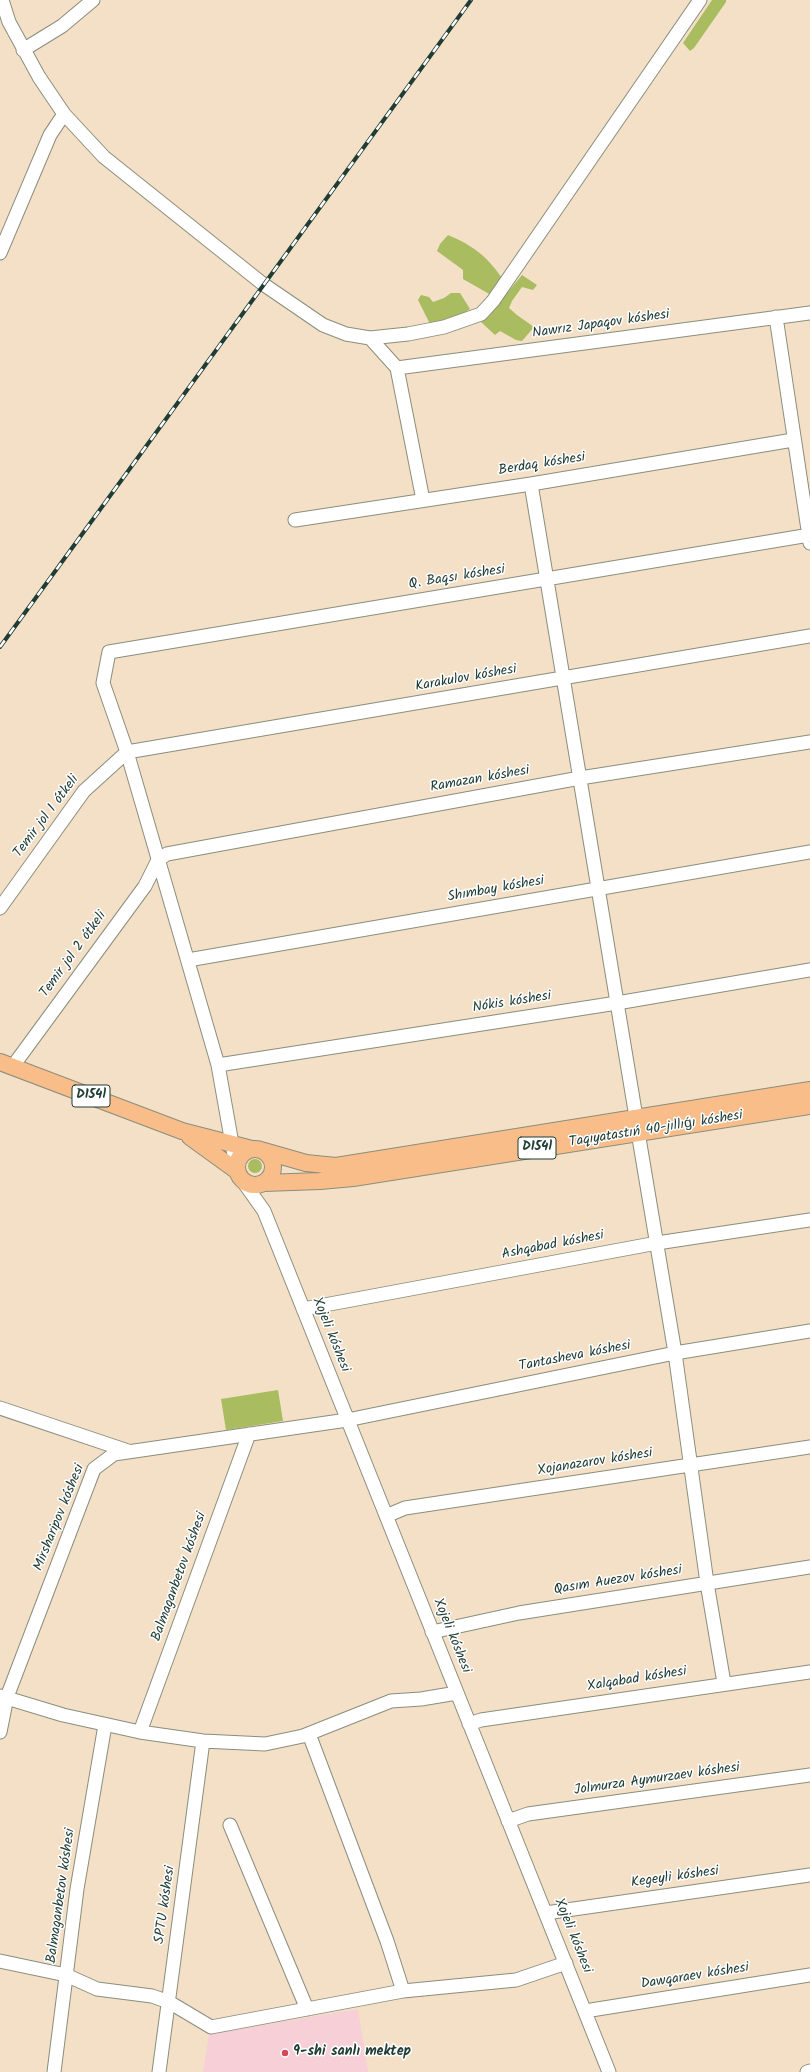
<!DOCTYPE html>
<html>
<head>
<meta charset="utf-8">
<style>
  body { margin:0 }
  canvas { display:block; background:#f4e0c6 }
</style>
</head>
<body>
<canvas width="810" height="2072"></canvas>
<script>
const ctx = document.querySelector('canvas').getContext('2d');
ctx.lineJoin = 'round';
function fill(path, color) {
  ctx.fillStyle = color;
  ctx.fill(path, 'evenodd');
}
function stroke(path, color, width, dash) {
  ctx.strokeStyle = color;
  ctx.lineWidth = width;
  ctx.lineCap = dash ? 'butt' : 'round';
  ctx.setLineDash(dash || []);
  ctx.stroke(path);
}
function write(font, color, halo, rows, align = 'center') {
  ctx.font = font + ' Kalam,sans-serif';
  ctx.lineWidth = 3;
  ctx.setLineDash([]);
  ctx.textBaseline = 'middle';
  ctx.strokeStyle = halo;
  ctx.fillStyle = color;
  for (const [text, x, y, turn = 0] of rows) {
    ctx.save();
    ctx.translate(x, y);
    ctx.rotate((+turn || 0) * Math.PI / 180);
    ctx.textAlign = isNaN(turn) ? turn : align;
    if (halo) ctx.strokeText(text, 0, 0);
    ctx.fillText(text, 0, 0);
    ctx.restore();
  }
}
fill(new Path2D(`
  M358 2009 368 2072H203L209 2034Z`), '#f6cfd7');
fill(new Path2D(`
  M712 0H726V2L694 48 690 51 683 43Z
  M448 235C472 245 487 256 502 278L491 295 463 279V270L437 251 440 244Z
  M522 275 537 285 533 290 522 287 512 301 509 308 517 315 534 327 522 341 516 340 500 331 495 335 481 322 499 303Z
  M451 293H460L470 309 462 314 430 324 418 300 421 295 429 297 433 302 444 298Z
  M248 1166a7 7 0 1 1 14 0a7 7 0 1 1-14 0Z
  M278 1390 283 1421 226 1430 221 1399Z`), '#a9bc60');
const minor = new Path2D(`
  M2 0 9 22 39 77 64 114 104 157 263 284 323 325 346 334 370 338 408 334 444 327 481 314 493 301 700 0
  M23 50 62 26 93 0
  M0 253 50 135 64 114
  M776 317 810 543
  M370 338 397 368 423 500
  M397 368 810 313
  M531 484 636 1117
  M295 520 531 484 793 440
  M0 908 84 791 127 752 810 636
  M188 960 810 852
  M218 1065 617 1003 810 970
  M13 1066 145 886 158 860 167 854 580 778 810 742
  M638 1132 675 1353 707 1583 724 1683
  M236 1166 218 1065 127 752 103 683 109 652 810 535
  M242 1180 264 1211 609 2072
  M303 1309 657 1243 810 1220
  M0 1408 128 1451
  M386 1516 405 1508 810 1447
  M432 1632 519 1613 810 1567
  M0 1696 63 1715 140 1732 203 1741 265 1744 303 1736 391 1701 421 1699 457 1693
  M469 1724 481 1720 810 1672
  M0 1732 7 1697 94 1469 114 1454 347 1420 675 1353 810 1331
  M140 1732 249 1434
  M309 1734 387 1941 403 1991
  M508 1821 528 1814 810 1775
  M230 1825 307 2009
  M546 1913 810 1875
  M0 1961 66 1975 97 1989 152 1996 169 2002 211 2027 403 1991 516 1980 566 1963
  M585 2011 810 1975
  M54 2072 77 1889 105 1725
  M159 2072 203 1741
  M807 2072 810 2071`);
const major = new Path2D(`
  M0 1062 182 1131 252 1149
  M190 1137 237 1171
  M237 1167a18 18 0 1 1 36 0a18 18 0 1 1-36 0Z
  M264 1151 306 1163 336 1166 810 1090
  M264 1183 320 1181 353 1178 810 1106`);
stroke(minor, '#8a8e7d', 15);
stroke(major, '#8a8e7d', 18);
stroke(minor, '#fff', 13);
stroke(major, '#f8bd89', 16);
const rail = new Path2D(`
  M0 647 471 0`);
stroke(rail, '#1f3d34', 4);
stroke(rail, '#fff', 2.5, [8]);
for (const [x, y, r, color] of [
  [285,2053,4,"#d1495b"]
]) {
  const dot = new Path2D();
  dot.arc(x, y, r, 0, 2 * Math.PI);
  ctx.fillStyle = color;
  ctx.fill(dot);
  stroke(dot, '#fff', 1.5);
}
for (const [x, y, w] of [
  [91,1096,38],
  [537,1148,38]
]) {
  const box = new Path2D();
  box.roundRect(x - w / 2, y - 11, w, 22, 3);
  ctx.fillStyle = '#fff';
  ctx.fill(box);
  stroke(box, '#1f3d34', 1);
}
write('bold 13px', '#1f3d34', null, [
  ["D154l",91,1096],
  ["D154l",537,1148]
]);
write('14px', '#1f3d34', '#fff', [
  ["Nawrız Japaqov kóshesi",601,325,-8],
  ["Berdaq kóshesi",542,465,-9],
  ["Q. Baqsı kóshesi",457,578,-9],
  ["Karakulov kóshesi",466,679,-10],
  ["Ramazan kóshesi",480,780,-10],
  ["Temir jol 1 ótkeli",47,817,-53],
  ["Shımbay kóshesi",496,890,-10],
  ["Temir jol 2 ótkeli",74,955,-54],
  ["Nókis kóshesi",512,1003,-9],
  ["Taqıyatastıń 40-jıllıǵı kóshesi",656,1130,-9],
  ["Ashqabad kóshesi",553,1246,-11],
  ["Xojeli kóshesi",330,1335,68],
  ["Tantasheva kóshesi",575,1357,-11],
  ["Xojanazarov kóshesi",595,1463,-9],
  ["Mirsharipov kóshesi",60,1518,-68],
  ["Balmaganbetov kóshesi",180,1577,-70],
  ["Qasım Auezov kóshesi",618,1581,-9],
  ["Xojeli kóshesi",451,1636,68],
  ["Xalqabad kóshesi",637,1680,-9],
  ["Jolmurza Aymurzaev kóshesi",657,1780,-8],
  ["Kegeyli kóshesi",675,1878,-8],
  ["Balmaganbetov kóshesi",62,1896,-82],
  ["SPTU kóshesi",166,1905,-82],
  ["Xojeli kóshesi",572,1936,68],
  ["Dawqaraev kóshesi",695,1977,-9]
]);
write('bold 14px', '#1f3d34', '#fff', [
  ["9-shi sanlı mektep",293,2053]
], 'left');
</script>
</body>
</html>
